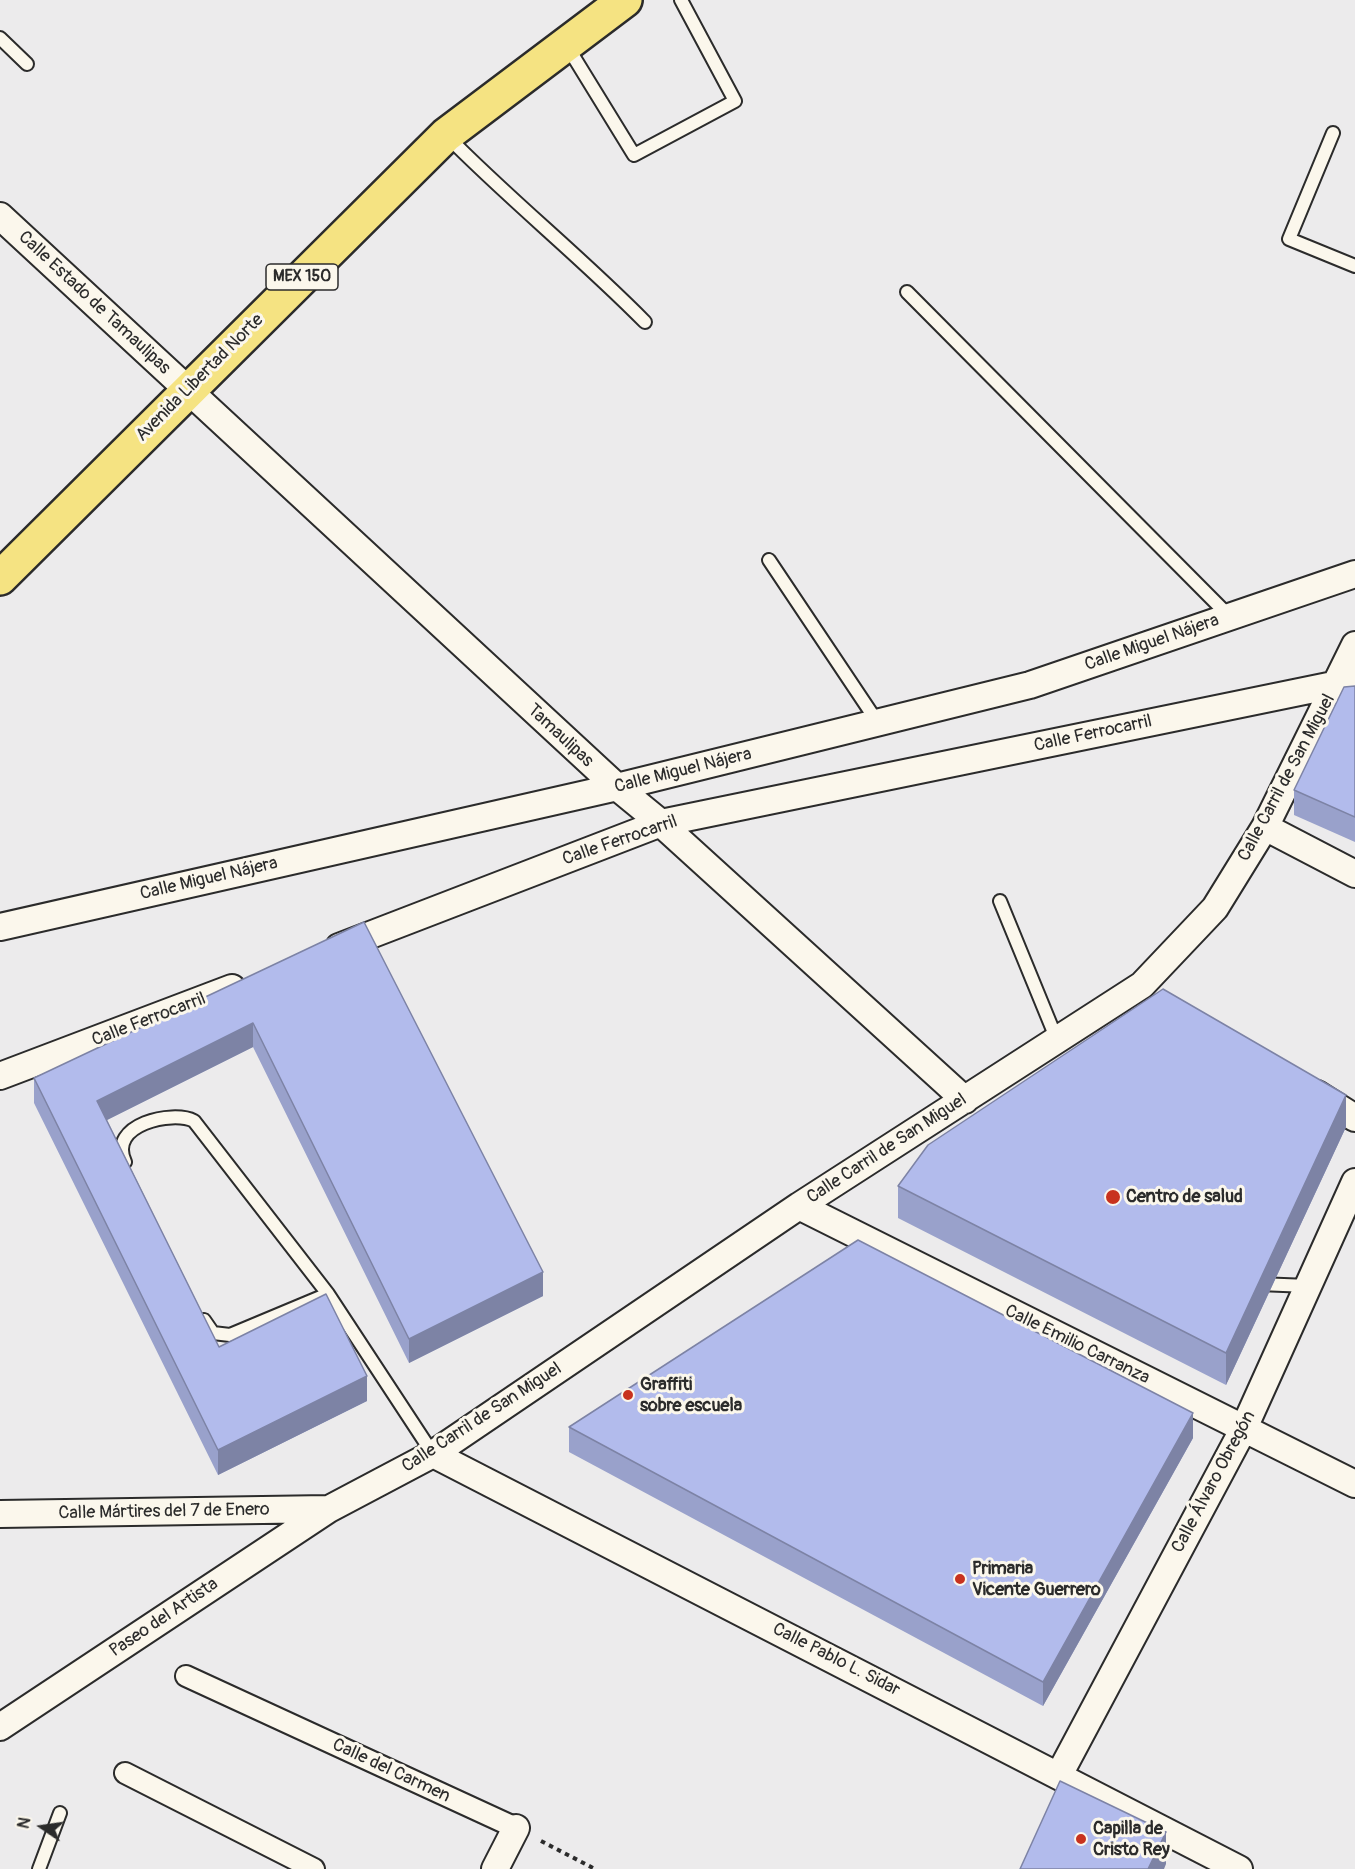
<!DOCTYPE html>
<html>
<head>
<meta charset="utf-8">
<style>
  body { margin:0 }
  #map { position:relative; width:1355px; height:1869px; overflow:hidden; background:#ecebec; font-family:Pangolin,sans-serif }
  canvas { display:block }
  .north { position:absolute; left:12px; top:1797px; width:60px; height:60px; -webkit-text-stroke:4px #fbf7ec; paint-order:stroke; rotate:283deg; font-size:16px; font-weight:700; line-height:24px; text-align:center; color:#2b2b2b }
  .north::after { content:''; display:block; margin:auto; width:21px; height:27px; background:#2b2b2b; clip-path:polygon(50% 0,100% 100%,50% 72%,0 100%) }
</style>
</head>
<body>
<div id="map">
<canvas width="1355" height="1869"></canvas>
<div class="north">N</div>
</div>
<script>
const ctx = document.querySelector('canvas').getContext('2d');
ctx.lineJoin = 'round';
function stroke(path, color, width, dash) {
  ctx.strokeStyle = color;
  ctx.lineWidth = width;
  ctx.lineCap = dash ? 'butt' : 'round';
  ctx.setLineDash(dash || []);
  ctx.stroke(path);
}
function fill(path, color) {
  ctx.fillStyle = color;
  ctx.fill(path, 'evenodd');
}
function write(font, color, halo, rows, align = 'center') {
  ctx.font = font + ' Pangolin,sans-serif';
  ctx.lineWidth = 6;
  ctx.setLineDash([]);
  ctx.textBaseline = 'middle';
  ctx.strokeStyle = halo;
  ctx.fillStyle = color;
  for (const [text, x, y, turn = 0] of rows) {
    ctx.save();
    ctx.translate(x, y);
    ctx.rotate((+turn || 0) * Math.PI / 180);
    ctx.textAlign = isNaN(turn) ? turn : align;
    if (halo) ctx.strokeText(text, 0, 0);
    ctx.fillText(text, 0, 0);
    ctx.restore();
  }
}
const service = new Path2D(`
  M0 38 27 64
  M567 46 634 155 735 101 681 0
  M1333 133 1289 239 1355 266
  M447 136C511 201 581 257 645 322
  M907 292 1230 617
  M769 560 878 723
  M1000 901 1057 1040
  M125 1162C107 1124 173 1110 194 1121L328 1294 433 1454
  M1259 1284 1308 1286
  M204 1320 213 1333 230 1335 328 1294
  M39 1869 60 1813`);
const pedestrian = new Path2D(`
  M186 1676 516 1828
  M125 1773 314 1869`);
const minor = new Path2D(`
  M0 216 617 787 656 819 965 1100
  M1265 827 1355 874
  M0 927 617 787 1030 685 1355 574
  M339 947 661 823 1348 682
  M0 1076 232 988
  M1317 1094 1355 1118
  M799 1206 1355 1484
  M433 1454 1239 1869
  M0 1514 328 1509
  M0 1727 329 1509 433 1454 799 1206 1142 985 1215 908 1265 827 1355 645
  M1059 1775 1244 1428 1355 1182
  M495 1869 516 1828`);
const primary = new Path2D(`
  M0 578 446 135 625 0`);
stroke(service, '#2b2b2b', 16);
stroke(pedestrian, '#2b2b2b', 24);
stroke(minor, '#2b2b2b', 30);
stroke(primary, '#2b2b2b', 38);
stroke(new Path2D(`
  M541 1841 595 1869`), '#2b2b2b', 4, [4.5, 4.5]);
stroke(service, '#fbf7ec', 12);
stroke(pedestrian, '#fbf7ec', 20);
stroke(minor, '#fbf7ec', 26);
stroke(primary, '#f5e382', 33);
fill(new Path2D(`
  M1355 686V842L1294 815V790Z
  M364 922 543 1296 409 1363 253 1047 107 1120 219 1347 367 1401 218 1475 34 1103V1078Z
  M1346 1127 1226 1385 898 1218V1186Z
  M569 1427 1193 1438 1043 1706 569 1452Z`), '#99a1cb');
fill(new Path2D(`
  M253 1023V1047L97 1125V1101Z
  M1346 1095V1127L1226 1385V1353Z
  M543 1272V1296L409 1363V1339Z
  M367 1376V1401L218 1475V1450Z
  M1193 1413V1438L1043 1706V1682Z
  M1166 1832V1864L1164 1869H1148Z`), '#7d83a5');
const building = new Path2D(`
  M1355 686V817L1294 790 1344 687Z
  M364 922 543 1272 409 1339 253 1023 97 1101 219 1347 326 1294 367 1376 218 1450 34 1078Z
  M1163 989 1346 1095 1226 1353 898 1186 928 1145Z
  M858 1240 1193 1413 1043 1682 569 1427Z
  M1060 1781 1166 1832 1148 1869H1020Z`);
fill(building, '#b2bbec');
stroke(building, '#7d83a5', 1.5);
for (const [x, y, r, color] of [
  [1113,1197,8,"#c8321e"],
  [628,1395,6,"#c8321e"],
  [960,1579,6,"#c8321e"],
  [1081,1839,6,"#c8321e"]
]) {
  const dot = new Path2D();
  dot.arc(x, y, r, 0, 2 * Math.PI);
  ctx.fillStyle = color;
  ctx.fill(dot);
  stroke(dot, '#fbf7ec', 2);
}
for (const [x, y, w] of [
  [302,277,72]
]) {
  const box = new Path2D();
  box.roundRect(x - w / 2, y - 13, w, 26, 4.5);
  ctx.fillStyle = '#fbf7ec';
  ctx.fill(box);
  stroke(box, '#2b2b2b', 1.5);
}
write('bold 16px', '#2b2b2b', null, [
  ["MEX 150",302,277]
]);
write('18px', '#2b2b2b', '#fbf7ec', [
  ["Calle Estado de Tamaulipas",94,303,43],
  ["Avenida Libertad Norte",200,378,-45],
  ["Calle Miguel Nájera",1152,643,-19],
  ["Calle Ferrocarril",1093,734,-12],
  ["Tamaulipas",560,736,43],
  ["Calle Miguel Nájera",683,771,-14],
  ["Calle Carril de San Miguel",1287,778,-62],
  ["Calle Ferrocarril",620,841,-19],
  ["Calle Miguel Nájera",209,879,-13],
  ["Calle Ferrocarril",149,1020,-21],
  ["Calle Carril de San Miguel",887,1149,-33],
  ["Calle Emilio Carranza",1077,1345,26],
  ["Calle Carril de San Miguel",482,1418,-33],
  ["Calle Álvaro Obregón",1214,1482,-62],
  ["Calle Mártires del 7 de Enero",164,1512,-1],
  ["Paseo del Artista",164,1618,-34],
  ["Calle Pablo L. Sidar",836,1660,27],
  ["Calle del Carmen",391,1771,25]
]);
write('bold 18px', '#2b2b2b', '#fbf7ec', [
  ["Centro de salud",1126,1197],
  ["Graffiti",640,1385],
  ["sobre escuela",640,1406],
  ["Primaria",972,1569],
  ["Vicente Guerrero",972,1590],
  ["Capilla de",1093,1829],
  ["Cristo Rey",1093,1850]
], 'left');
</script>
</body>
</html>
